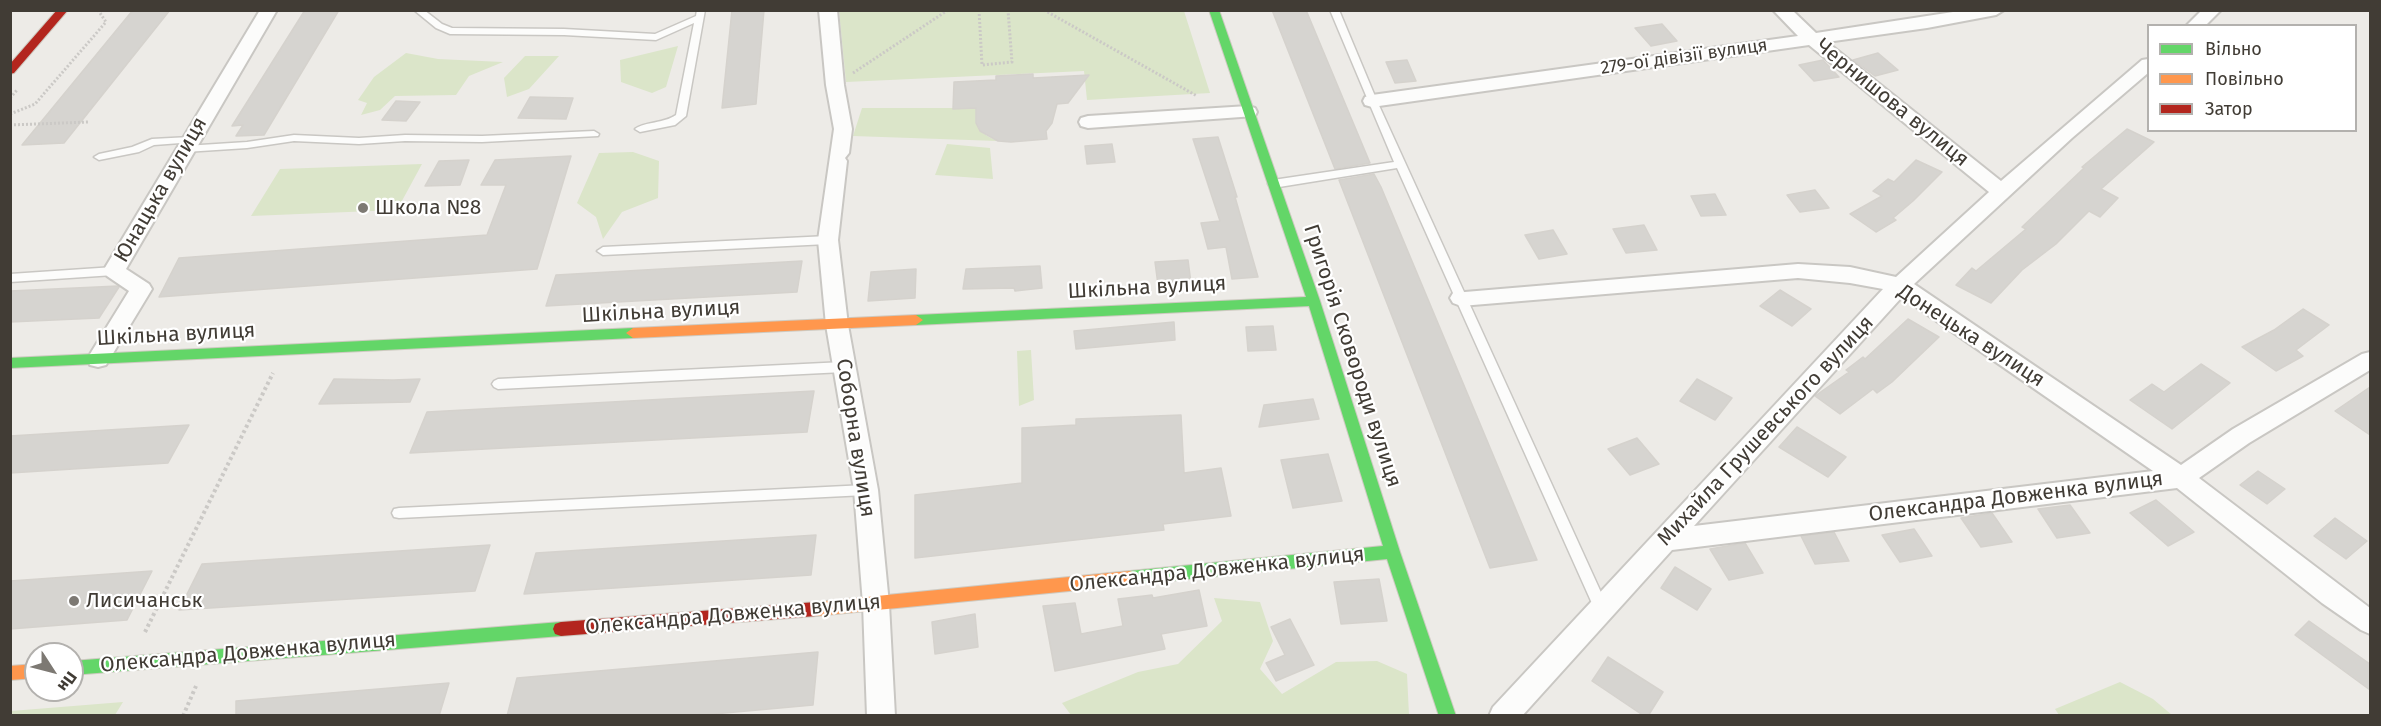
<!DOCTYPE html>
<html>
<head>
<meta charset="utf-8">
<style>
  body { margin:0 }
  #map { position:relative; width:2381px; height:726px; overflow:hidden; background:#edebe7; font-family:"Fira Sans",sans-serif }
  canvas { display:block }
  .frame { position:absolute; inset:0; border:12px solid #413c35; pointer-events:none }
  .legend { position:absolute; left:2147px; top:24px; width:210px; height:108px; box-sizing:border-box; background:#fff; border:2px solid #b3b1ae; margin:0; padding:8px 10px; list-style:none; font-size:18px; color:#413c35 }
  .legend li { display:flex; align-items:center; gap:12px; height:30px }
  .legend b { width:30px; border:2px solid #b3b1ae }
  .north { position:absolute; left:24px; top:642px; width:60px; height:60px; box-sizing:border-box; background:#fff; border:2px solid #b3b1ae; border-radius:50%; rotate:126deg; font-size:16px; font-weight:700; line-height:24px; text-align:center; color:#413c35 }
  .north::after { content:''; display:block; margin:auto; width:21px; height:27px; background:#7d7973; clip-path:polygon(50% 0,100% 100%,50% 72%,0 100%) }
</style>
</head>
<body>
<div id="map">
<canvas width="2381" height="726"></canvas>
<div class="frame"></div>
<ul class="legend">
<li><b style="height:8px;background:#63d668"></b>Вільно</li>
<li><b style="height:8px;background:#ff974d"></b>Повільно</li>
<li><b style="height:8px;background:#b3261e"></b>Затор</li>
</ul>
<div class="north">Пн</div>
</div>
<script>
const ctx = document.querySelector('canvas').getContext('2d');
ctx.lineJoin = 'round';
function fill(path, color) {
  ctx.fillStyle = color;
  ctx.fill(path, 'evenodd');
}
function stroke(path, color, width, dash) {
  ctx.strokeStyle = color;
  ctx.lineWidth = width;
  ctx.lineCap = dash ? 'butt' : 'round';
  ctx.setLineDash(dash || []);
  ctx.stroke(path);
}
function write(font, color, halo, rows, align = 'center') {
  ctx.font = font + ' "Fira Sans",sans-serif';
  ctx.lineWidth = 4.5;
  ctx.setLineDash([]);
  ctx.textBaseline = 'middle';
  ctx.strokeStyle = halo;
  ctx.fillStyle = color;
  for (const [text, x, y, turn = 0] of rows) {
    ctx.save();
    ctx.translate(x, y);
    ctx.rotate((+turn || 0) * Math.PI / 180);
    ctx.textAlign = isNaN(turn) ? turn : align;
    if (halo) ctx.strokeText(text, 0, 0);
    ctx.fillText(text, 0, 0);
    ctx.restore();
  }
}
fill(new Path2D(`
  M839 11H1184L1210 93 1087 100 1084 71 846 82Z
  M678 46 666 87 652 93 621 82 620 60Z
  M406 53 438 59 503 62 469 76 456 95 395 96 380 110 361 115 367 103 358 100 374 77Z
  M525 56H559L529 89 507 97 504 78Z
  M862 108H980C970 125 982 135 998 141L853 136Z
  M947 144 990 148 993 179 935 175Z
  M633 152 659 161 658 198 622 212 603 239 596 217 577 203 599 153Z
  M422 164 397 210 251 216 280 169Z
  M1031 350 1034 400 1019 406 1017 351Z
  M1214 598 1260 602 1273 641 1260 669 1282 694 1336 662 1377 661 1407 674 1409 715H1071L1062 703 1138 672 1178 664 1222 621Z
  M2120 682 2153 699 2172 715H2059L2055 709Z
  M123 702 115 715H11V711Z`), '#dbe5c9');
const building = new Path2D(`
  M133 10H170L64 143 22 145Z
  M305 10H339L264 135 236 136 243 125 232 126Z
  M732 10H764L756 104 722 108Z
  M1272 10H1306L1370 163 1335 169Z
  M1662 24 1677 41 1651 46 1635 28Z
  M1878 53 1898 70 1875 76 1853 60Z
  M1407 60 1416 81 1395 83 1386 62Z
  M1823 60 1839 77 1814 81 1799 65Z
  M1033 74V78L1089 75 1068 103 1057 104 1052 123 1046 131 1047 139 1011 142 998 141 980 131 976 123V108L953 109 954 82 996 80V76Z
  M530 97 573 98 566 119 518 118Z
  M396 101 420 102 406 121 382 120Z
  M2127 129 2154 142 2101 189 2118 198 2100 217 2089 211 2056 244 2022 270 1991 303 1956 285 1972 268 1976 271 2026 229 2022 227 2084 168 2082 167Z
  M1218 137 1237 197H1235L1258 277 1232 279 1226 247 1208 249 1201 223 1220 221 1193 139Z
  M1112 144 1115 162 1087 164 1085 146Z
  M571 156 537 269 159 297 179 258 487 235 506 185H481L495 160Z
  M469 160 460 185 425 186 439 161Z
  M1916 160 1942 172 1913 201 1893 218 1896 220 1876 232 1850 214 1882 196 1873 191 1888 179 1894 182Z
  M1374 174 1381 187 1537 560 1490 568 1339 180Z
  M1815 190 1829 208 1800 212 1787 195Z
  M1715 194 1726 215 1701 216 1691 196Z
  M1644 225 1657 250 1626 253 1613 229Z
  M1553 230 1567 254 1539 259 1525 235Z
  M1188 260 1191 283 1158 285 1155 262Z
  M802 261 797 292 546 306 556 275Z
  M1040 266 1042 288 1015 291 1014 288 963 289 966 269Z
  M916 269 915 298 868 301 871 272Z
  M118 286 119 287 99 318 10 322V291Z
  M1780 290 1811 309 1792 326 1760 306Z
  M2303 309 2329 325 2296 350 2303 356 2276 371 2242 347 2274 330Z
  M1908 319 1939 337 1892 382 1877 393 1873 389 1840 414 1815 396 1849 372 1846 370 1863 357 1865 359Z
  M1174 322 1175 340 1076 349 1074 331Z
  M1273 326 1276 350 1248 351 1246 327Z
  M2201 364 2230 383 2172 429 2130 400 2152 384 2164 392Z
  M334 379 393 380 420 379 410 402 319 404Z
  M1697 379 1732 398 1715 420 1680 401Z
  M2370 387V435L2335 411Z
  M814 391 807 432 410 453 427 412Z
  M1313 399 1319 419 1259 427 1264 405Z
  M1181 415 1184 473 1221 468 1231 516 1163 524 1164 530 915 558V495L1022 483V428L1076 425V419Z
  M189 425 168 463 10 473V436Z
  M1797 427 1846 457 1828 477 1779 447Z
  M1637 438 1659 464 1630 475 1608 449Z
  M1328 454 1342 501 1293 508 1281 460Z
  M2258 471 2285 489 2267 504 2240 485Z
  M2156 500 2194 532 2168 546 2130 513Z
  M2070 505 2090 533 2057 538 2038 509Z
  M1992 513 2012 542 1981 547 1961 518Z
  M2335 518 2367 541 2346 559 2314 536Z
  M1914 529 1932 556 1900 562 1882 535Z
  M1834 532 1849 561 1815 564 1801 536Z
  M816 535 811 575 524 594 536 553Z
  M1745 543 1763 573 1729 580 1710 549Z
  M490 545 475 591 179 610 202 564Z
  M1675 567 1711 589 1697 610 1661 588Z
  M152 571 127 620 10 629V581Z
  M1379 579 1387 621 1341 624 1334 582Z
  M1199 590 1207 626 1161 634 1165 649 1055 671 1043 606 1075 603 1081 634 1123 626 1118 599 1152 595 1153 598Z
  M975 614 978 647 935 654 932 622Z
  M1290 619 1314 665 1276 681 1266 663 1285 655 1271 627Z
  M2309 621 2370 664V690L2295 635Z
  M818 652 813 705 692 716H507L517 678Z
  M1608 657 1663 692 1648 716H1644L1592 681Z
  M449 683 439 716H236V701Z`);
fill(building, '#d6d4d0');
stroke(building, '#d5d2cd', 1.5);
const lane = new Path2D(`
  M414 10H424L442 24 452 28 564 29 655 34 696 16 697 10H705L686 116 675 125 640 132 635 129C646 121 663 124 676 115L694 23 656 40 564 35 450 34 436 28Z
  M1330 10H1339L1377 101 1609 610 1607 614 1602 616 1597 614 1595 610 1397 168 1273 188 1268 184 1273 180 1394 162Z
  M594 131 599 134 598 136 482 142 405 141 359 144 294 141 247 148 185 152 180 149 185 146 247 142 294 135 359 138 405 135 482 136Z
  M190 137 194 138V142L154 145 139 152 99 160 94 157 99 154 132 147 152 139Z
  M828 236 834 240 828 244 603 255 597 251 603 247Z
  M114 267 120 271 114 275 10 282V274Z
  M844 362 848 364 850 367 848 370 844 372 498 389 494 387 492 384 494 381 498 379Z
  M866 485 871 486 873 490 871 494 866 495 399 518 394 517 392 513 394 509 399 508Z`);
const street = new Path2D(`
  M260 10H277L126 269 149 284 152 289 106 365 98 367 90 365 87 359 129 291 107 276 103 271Z
  M819 10H837L844 85 852 129 849 153 845 158 847 161 838 240 848 325 878 490 889 604 895 716H867L863 604 854 490 826 325 818 240 834 129 826 85Z
  M1773 10H1792L1816 33 1966 10H2004L1996 15 1927 28 1827 42 2001 181 2142 60 2148 59V73L2072 138 1914 284 2181 465 2233 429 2362 354 2370 352V370L2249 443 2199 478 2370 608V634L2361 630 2322 603 2177 488 1672 550 1522 716H1489L1493 707 1883 289 1850 283 1798 278 1461 306 1453 303 1450 298 1453 293 1798 264 1850 267 1896 277 1989 192 1809 45 1372 107 1365 105 1363 101 1365 97 1372 95 1798 36ZM1902 297 2153 471 1694 526Z
  M2202 10H2221L2205 26H2186Z
  M1248 106 1255 108 1257 112 1255 116 1088 128 1081 126 1079 122 1081 118 1088 116Z`);
const fast = new Path2D(`
  M1209 10H1219L1320 301 1400 552 1456 716H1439L1387 559 1130 585 1125 583 1122 578 1125 573 1130 571 1383 546 1309 306 916 325 909 320 916 315 1306 297Z
  M633 328 640 333 633 338 10 368V358Z
  M561 622 567 624 569 629 567 634 561 636 72 675V661Z`);
const slow = new Path2D(`
  M916 315 923 320 916 325 633 338 626 333 633 328Z
  M1130 571 1135 573 1138 578 1135 583 1130 585 816 616 810 614 808 609 810 604 816 602Z
  M36 664V678L10 680V666Z`);
const jam = new Path2D(`
  M57 10H68L14 73 10 74V64Z
  M816 602 822 604 824 609 822 614 816 616 561 636 555 634 553 629 555 624 561 622Z`);
stroke(lane, '#c9c7c3', 3);
stroke(street, '#c9c7c3', 4);
stroke(fast, '#cecac1', 2);
stroke(slow, '#cecac1', 2);
stroke(jam, '#cecac1', 2);
stroke(new Path2D(`
  M979 10 982 65 1012 62 1008 10
  M1044 10 1197 96
  M853 73 948 10
  M10 98 17 90
  M10 114 35 104 106 22 98 10
  M10 125 89 122`), '#cbc9c6', 3, [2, 2]);
stroke(new Path2D(`
  M145 632 273 373
  M183 716 196 686`), '#cbc9c6', 4, [3, 3]);
fill(lane, '#fcfcfb');
fill(street, '#fcfcfb');
fill(fast, '#63d668');
fill(slow, '#ff974d');
fill(jam, '#b3261e');
for (const [x, y, r, color] of [
  [363,208,6,"#7d7973"],
  [74,601,6,"#7d7973"]
]) {
  const dot = new Path2D();
  dot.arc(x, y, r, 0, 2 * Math.PI);
  ctx.fillStyle = color;
  ctx.fill(dot);
  stroke(dot, '#fff', 2);
}
write('18px', '#413c35', '#fff', [
  ["279-ої дівізії вулиця",1684,57,-8]
]);
write('21px', '#413c35', '#fff', [
  ["Чернишова вулиця",1892,103,39],
  ["Юнацька вулиця",161,190,-60],
  ["Шкільна вулиця",1147,288,-3],
  ["Шкільна вулиця",661,312,-3],
  ["Шкільна вулиця",176,335,-3],
  ["Донецька вулиця",1971,336,33],
  ["Григорія Сковороди вулиця",1352,356,72],
  ["Михайла Грушевського вулиця",1766,431,-47],
  ["Соборна вулиця",855,438,81],
  ["Олександра Довженка вулиця",2016,497,-7],
  ["Олександра Довженка вулиця",1217,570,-6],
  ["Олександра Довженка вулиця",733,615,-5],
  ["Олександра Довженка вулиця",248,653,-5]
]);
write('21px', '#413c35', '#fff', [
  ["Школа №8",375,208],
  ["Лисичанськ",86,601]
], 'left');
</script>
</body>
</html>
